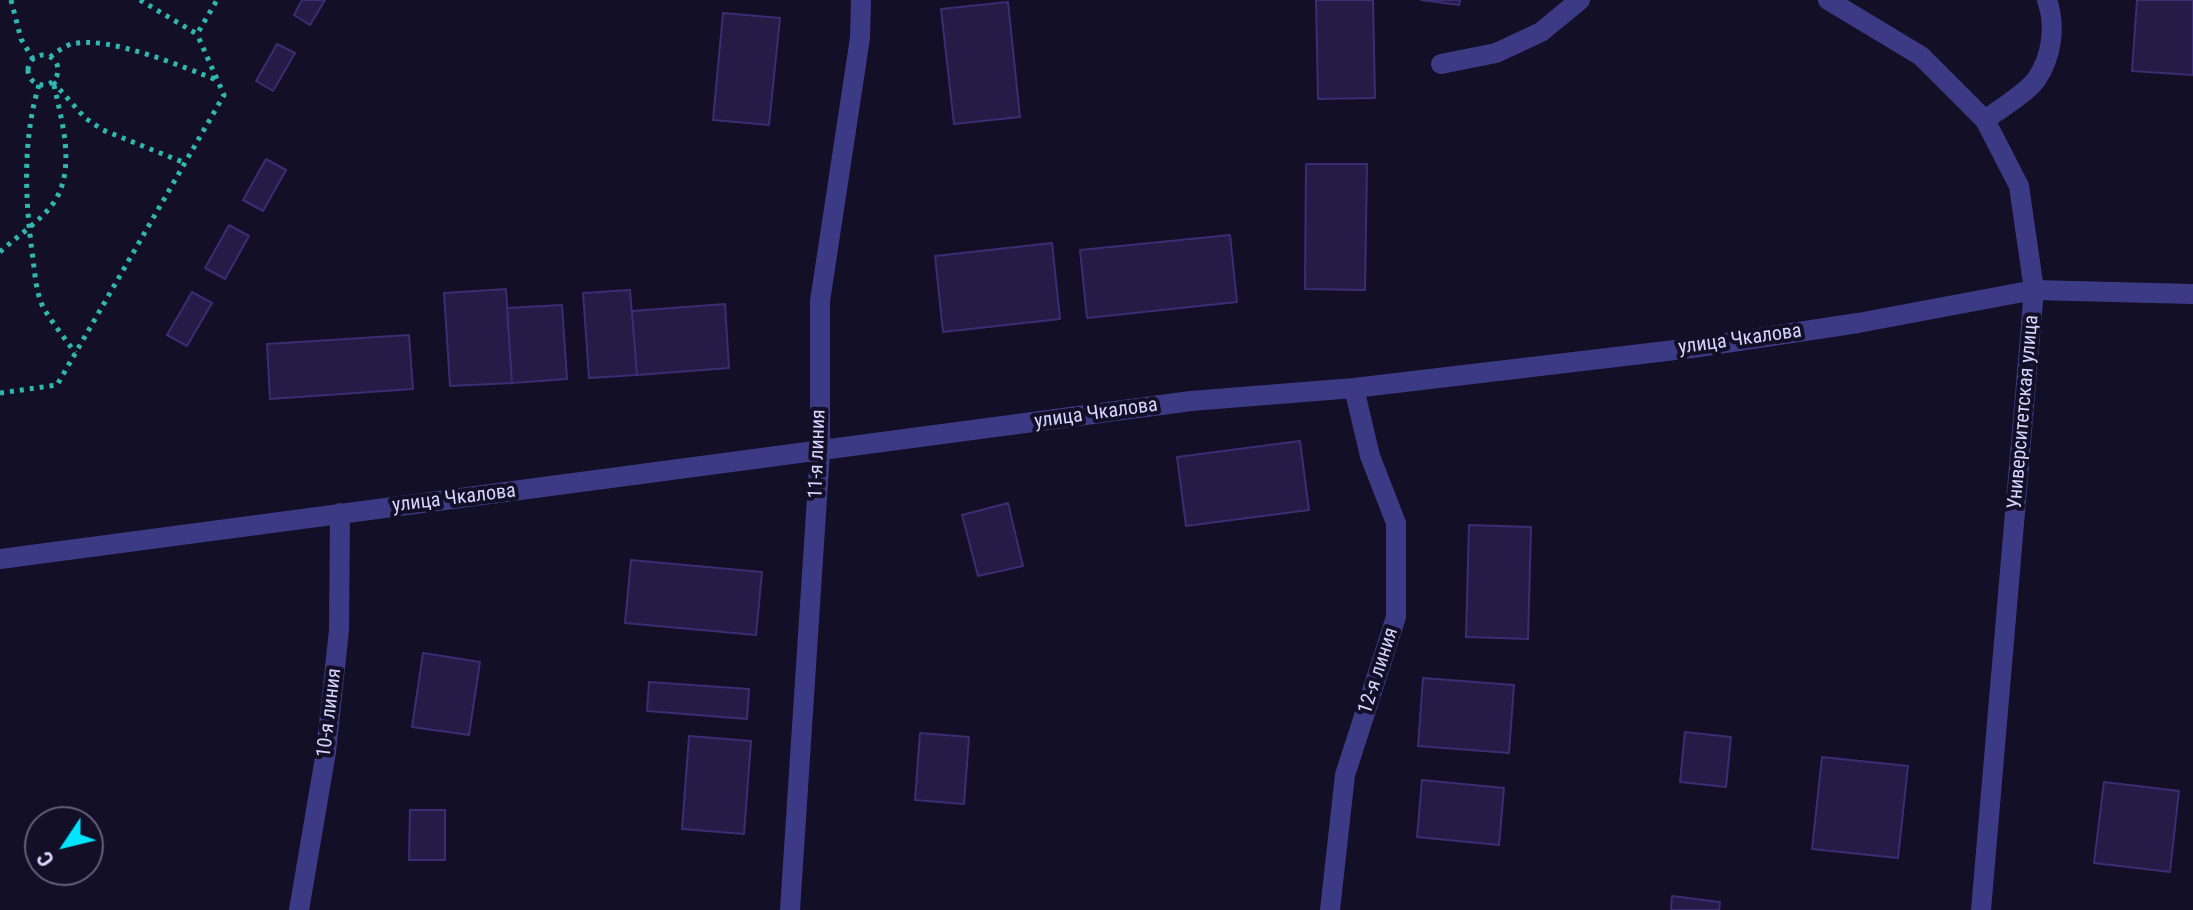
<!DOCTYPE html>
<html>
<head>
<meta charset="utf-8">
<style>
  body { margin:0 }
  #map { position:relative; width:2193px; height:910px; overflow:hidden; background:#130f26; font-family:"Roboto Condensed",sans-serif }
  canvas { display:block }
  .north { position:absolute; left:24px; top:806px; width:80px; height:80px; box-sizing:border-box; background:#130f26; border:2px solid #625e7d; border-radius:50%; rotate:235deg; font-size:22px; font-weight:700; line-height:32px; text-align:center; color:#d9d4ff }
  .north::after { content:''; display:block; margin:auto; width:28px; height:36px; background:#00e5ff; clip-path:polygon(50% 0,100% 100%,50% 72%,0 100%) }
</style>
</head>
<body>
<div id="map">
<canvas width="2193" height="910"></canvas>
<div class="north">С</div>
</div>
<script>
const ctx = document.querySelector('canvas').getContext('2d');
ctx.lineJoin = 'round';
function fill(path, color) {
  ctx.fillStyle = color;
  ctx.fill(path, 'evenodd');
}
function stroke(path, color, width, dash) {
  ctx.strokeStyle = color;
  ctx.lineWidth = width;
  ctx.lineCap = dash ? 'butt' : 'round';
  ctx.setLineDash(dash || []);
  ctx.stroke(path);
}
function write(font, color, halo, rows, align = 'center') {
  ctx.font = font + ' "Roboto Condensed",sans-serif';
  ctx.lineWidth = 8;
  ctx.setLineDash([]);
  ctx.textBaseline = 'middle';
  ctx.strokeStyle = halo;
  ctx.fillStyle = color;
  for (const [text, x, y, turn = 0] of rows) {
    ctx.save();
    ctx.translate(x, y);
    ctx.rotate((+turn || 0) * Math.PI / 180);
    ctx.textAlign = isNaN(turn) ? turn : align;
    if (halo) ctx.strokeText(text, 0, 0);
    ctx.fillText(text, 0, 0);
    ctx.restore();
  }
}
const building = new Path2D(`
  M302 0H325L310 25 294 15Z
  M1316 0H1373L1375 98 1318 99Z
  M1421 0H1460L1459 5Z
  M2137 0H2193V75L2132 71Z
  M1008 2 1020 117 954 124 941 9Z
  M723 13 780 18 769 125 713 120Z
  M277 44 295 53 273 91 256 81Z
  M266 159 286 170 263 211 243 200Z
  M1306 164H1367L1365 290 1305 289Z
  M229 225 249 236 225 279 205 268Z
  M1230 235 1237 302 1087 318 1080 250Z
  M1052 243 1060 319 943 332 935 256Z
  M506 289 512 383 450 386 444 293Z
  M630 290 637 375 589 378 583 293Z
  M192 292 212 303 187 346 167 335Z
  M725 304 729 368 637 375 632 311Z
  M562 305 567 379 512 383 507 308Z
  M409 335 413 389 270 399 267 344Z
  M1300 441 1309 510 1186 526 1177 457Z
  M1008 503 1023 566 978 576 962 515Z
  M1469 525 1531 527 1528 639 1466 637Z
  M631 560 762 572 756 635 625 623Z
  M423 653 480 662 469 735 412 727Z
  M1423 678 1514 685 1509 753 1418 746Z
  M649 682 749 689 747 719 647 711Z
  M1685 732 1731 737 1726 787 1680 782Z
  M920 733 969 737 964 804 915 800Z
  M689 736 751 741 744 834 682 829Z
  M1822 757 1908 766 1898 858 1812 849Z
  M1422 780 1504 788 1499 845 1417 837Z
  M2104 782 2179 791 2170 872 2094 863Z
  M410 810H445V860H409Z
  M1672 896 1720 902 1719 910H1671Z`);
fill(building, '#241b47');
stroke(building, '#3b2d73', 2);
stroke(new Path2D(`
  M11 0 21 39 33 59
  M140 0 197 34 217 0
  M28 70a15 15 0 1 1 30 0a15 15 0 1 1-30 0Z
  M50 57C57 52 64 46 72 44 108 35 183 67 217 80
  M53 82 85 118 103 130 185 163
  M39 85C22 141 25 201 33 259 35 275 36 292 43 307 52 323 65 338 75 353
  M0 252C15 238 40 221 52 205 78 170 61 119 53 81
  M0 393 57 385 224 95 197 34`), '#2fb8b0', 5, [4, 6]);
stroke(new Path2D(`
  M1441 64 1496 53 1541 32 1580 0
  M1985 120C2000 109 2025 94 2036 80 2052 57 2056 26 2047 0`), '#3d3a85', 20);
stroke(new Path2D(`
  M1828 0 1921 56 1985 120 2019 186 2034 290 1981 910
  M0 559 1191 401 1354 388 1692 348 1858 323 2034 290 2193 294
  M299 910 326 752 339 630 340 513
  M790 910 820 452V301L860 38 861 0
  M1330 910 1345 775 1396 617V523L1370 456 1354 388`), '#3d3a85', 20);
write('20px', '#d9d4ff', '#130f26', [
  ["улица Чкалова",1740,340,-8],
  ["Университетская улица",2024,412,-85],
  ["улица Чкалова",1096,414,-8],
  ["11-я линия",818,454,-88],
  ["улица Чкалова",454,499,-7],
  ["12-я линия",1379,671,-72],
  ["10-я линия",330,713,-83]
]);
</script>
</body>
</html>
